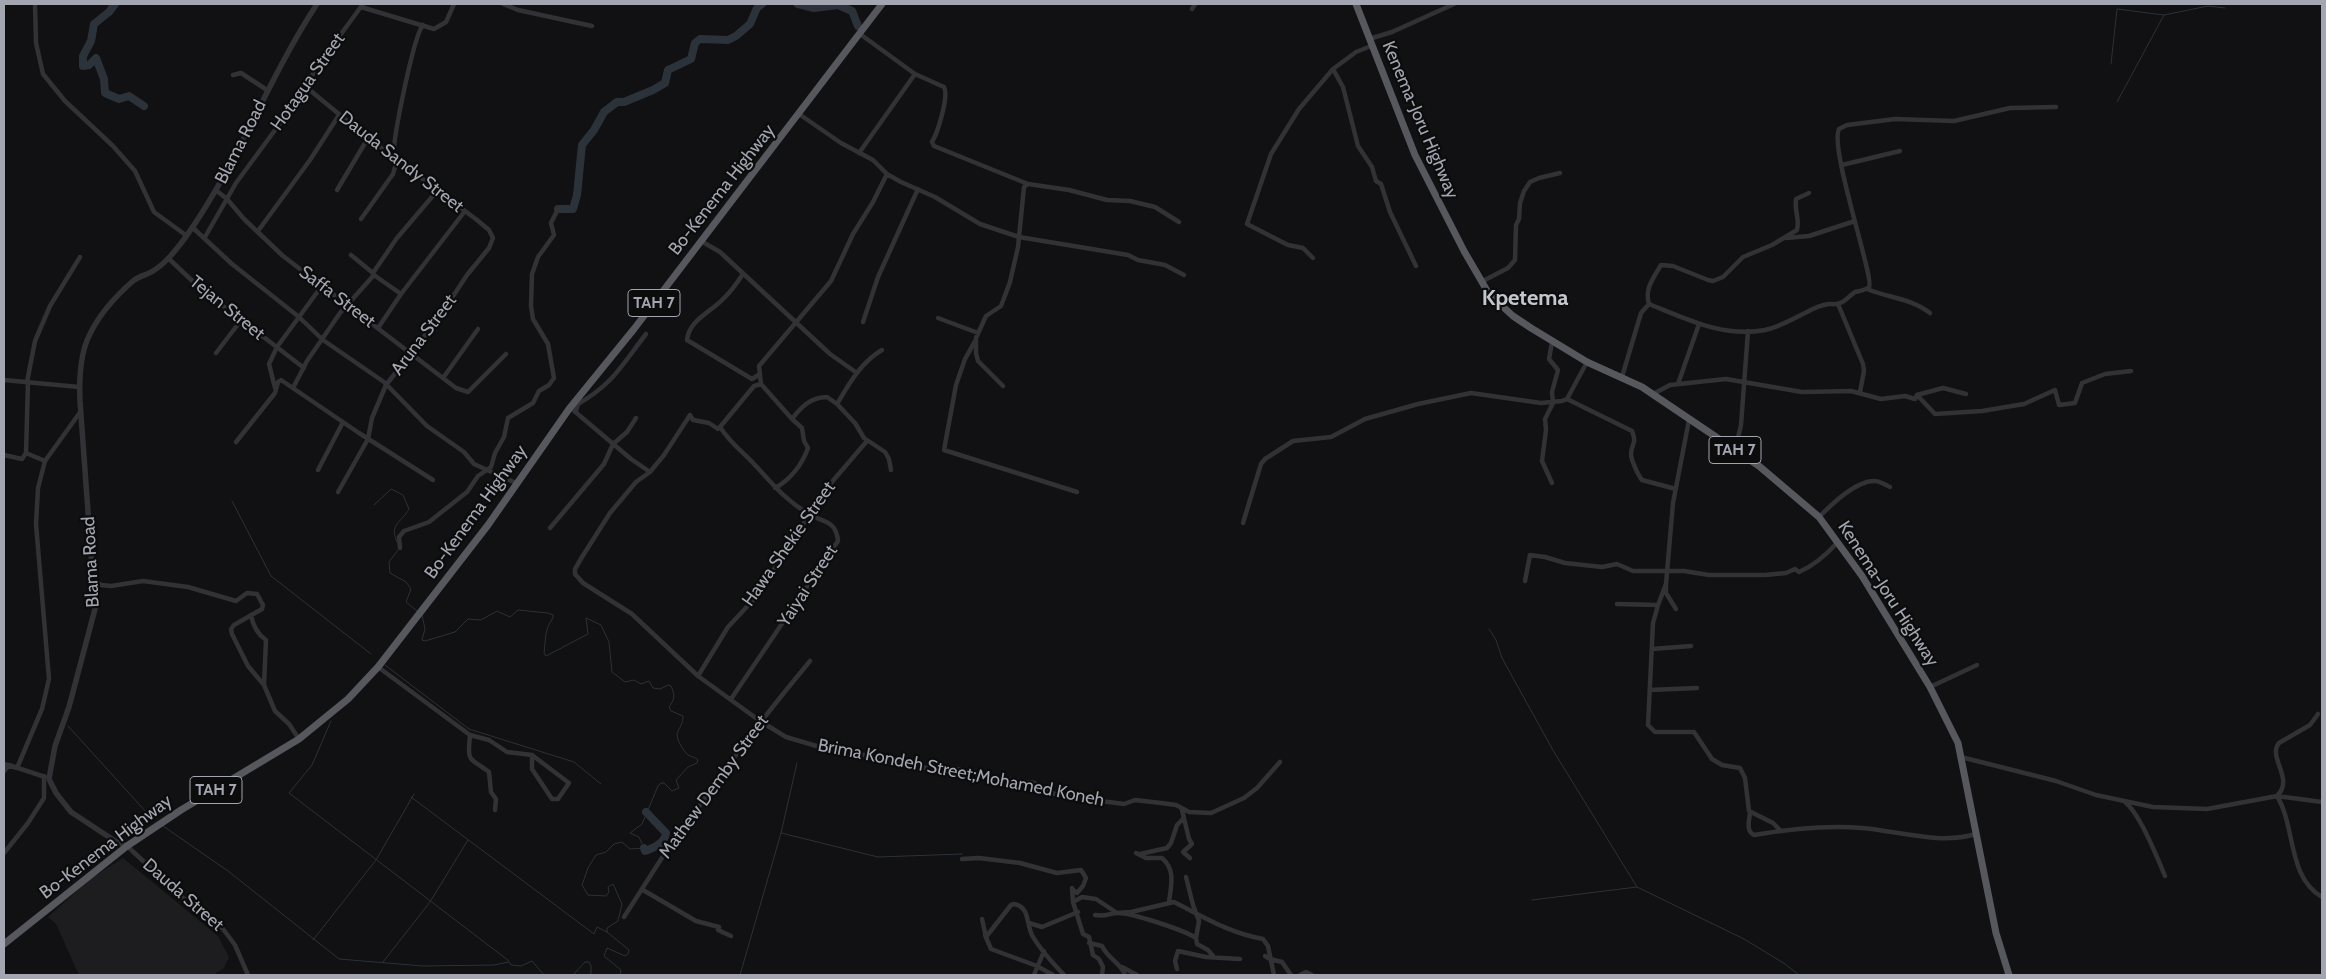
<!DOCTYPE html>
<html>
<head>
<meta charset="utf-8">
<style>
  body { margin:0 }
  #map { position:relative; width:2326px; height:979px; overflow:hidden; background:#111012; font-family:Cabin,sans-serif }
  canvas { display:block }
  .frame { position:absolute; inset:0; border:5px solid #a3a6b1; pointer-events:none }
</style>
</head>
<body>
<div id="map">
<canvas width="2326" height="979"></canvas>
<div class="frame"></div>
</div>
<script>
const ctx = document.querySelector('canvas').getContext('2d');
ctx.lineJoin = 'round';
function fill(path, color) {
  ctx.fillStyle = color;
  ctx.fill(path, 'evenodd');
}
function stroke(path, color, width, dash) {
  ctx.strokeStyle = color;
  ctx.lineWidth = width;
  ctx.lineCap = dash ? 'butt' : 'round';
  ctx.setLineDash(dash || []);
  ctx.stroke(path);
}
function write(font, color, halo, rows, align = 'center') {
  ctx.font = font + ' Cabin,sans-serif';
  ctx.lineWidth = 4.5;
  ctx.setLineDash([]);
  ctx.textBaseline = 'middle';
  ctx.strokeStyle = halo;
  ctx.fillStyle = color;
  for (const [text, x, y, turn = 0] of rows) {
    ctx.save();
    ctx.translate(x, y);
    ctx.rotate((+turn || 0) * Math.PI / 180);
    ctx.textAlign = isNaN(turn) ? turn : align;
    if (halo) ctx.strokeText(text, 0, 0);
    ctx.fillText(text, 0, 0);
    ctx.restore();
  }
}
fill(new Path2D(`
  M123 858 218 936 229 957 224 968 213 975H79L56 924 48 917 90 879Z`), '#1d1d1f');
stroke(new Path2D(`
  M2111 64 2117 9 2164 15 2208 6 2225 8
  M2117 102 2164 15
  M232 501 271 576 371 654
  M374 505 391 489 403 495 409 509C401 523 389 524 397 542
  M398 550 389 562 390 573 406 582 411 589 406 602 417 611
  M422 615 425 629 422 640 425 641 455 632 468 619 481 620 497 611 510 617 518 610 548 613 553 615V618C544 630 546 639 544 653L546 656 588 634 586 618 601 625 609 642 612 672 625 682 634 680 641 684 649 681 653 688 660 689 668 685 671 686C675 695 675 699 669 707L671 711 683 716C683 723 681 725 678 731 674 736 683 751 688 755 692 757 695 757 698 760L697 763 688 767 676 780 679 788 672 791 664 783H661L658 786 642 824 630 833 639 837 644 848 630 849 622 842 614 844 606 852 596 855 588 868 582 885 588 895 606 896 609 892 608 887 613 884 622 904 618 921 607 928V932L629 950 628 954 625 956 607 948 604 956 621 970 620 975
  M1489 629 1496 640 1502 658 1554 752 1637 887
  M385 665 469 729 574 762 601 784
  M331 721 312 765 289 793 509 961
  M68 726 147 813
  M411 797 594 934 597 927 607 932
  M163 826 228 871 339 959 423 966 494 965 509 962 511 965 521 966 532 961 544 975
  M781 833 878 857 962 854
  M1532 900 1637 887 1744 939 1785 964 1799 975
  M313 940 376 860 414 794
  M383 962 430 902 468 840
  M573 975 585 962H589L591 966V975
  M740 975 781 833 797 763`), '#2c3239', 1);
stroke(new Path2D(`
  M115 4 109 12 94 24 91 41 83 56V66L89 65 96 58 104 79 105 93 119 99 129 96 144 106
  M798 4 814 8 838 5 852 11 858 26
  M558 209H573L577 195 582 145 594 130 604 112 617 102H624L653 90 665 83 668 70 691 59 695 43 700 39 728 40 736 36 750 24 757 8 762 4
  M644 848 645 851C654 848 665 842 666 833L646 812`), '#2c3239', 8);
stroke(new Path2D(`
  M35 4 36 43 43 74 65 101 113 146 135 171 154 212 187 236
  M503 4 518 10 592 26
  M361 7 434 29 446 22 454 4
  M1192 9 1195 4
  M860 34 915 74 944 87C949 96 938 132 932 142L934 146 1028 184
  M1369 39 1392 32 1454 4
  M1333 69 1343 87 1358 146 1372 167 1376 181 1381 184 1390 212 1416 266
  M233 75 241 73 267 90
  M306 87 368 138 477 220 489 230 493 238 489 248 467 275 438 319 386 385 372 418 368 439 338 492
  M799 114 841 143 873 160 887 174 901 182 935 197 980 224 1019 237 1128 255 1138 260 1165 265 1184 275
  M859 153 915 74
  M394 156C392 141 414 35 423 25
  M1842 165 1900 151
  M337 190 368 138
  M217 191 227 199 244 219 283 256 456 388 468 392 506 354
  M361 219 393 174 397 160
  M192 227 232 264 299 317 323 340 384 382 427 426 464 452 474 464 516 483
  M258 231 310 160 339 115
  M205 237 236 183 292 107 322 60 363 4
  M1786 238 1809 236 1855 221
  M701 241 720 252 830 354 857 373
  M351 255 373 273
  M168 258 201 289 304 368
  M1313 258 1303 248 1288 245 1247 224 1271 154 1299 109 1333 69 1356 52 1371 46
  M743 274C737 283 731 292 723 299 711 312 689 320 687 340L752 379 760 374
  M374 275 401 294
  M1481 282 1508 268 1515 260 1516 225 1519 219 1520 203 1524 191 1530 182 1539 178 1560 173
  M1867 289C1888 298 1911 298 1930 313
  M1649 304C1686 319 1724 338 1765 330 1780 327 1794 318 1807 312 1814 308 1821 305 1829 304 1832 304 1836 305 1840 303 1846 301 1850 295 1855 292 1859 291 1866 290 1869 287 1875 280 1829 148 1839 129L1847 125 1895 119 1954 121 2010 108 2056 107
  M1838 304 1863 364 1864 371 1860 392
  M938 318 978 333
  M863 322 878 277 918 189
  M378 328 401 294 465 211
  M975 341 965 359 956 385 944 450 1077 492
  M882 350C861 362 849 384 837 404L855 423 864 438 885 452 889 459 891 470
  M216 353 242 319
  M1622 377 1641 313 1649 304C1644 289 1654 277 1661 265L1673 266 1708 280 1713 281 1723 277 1743 257 1772 245 1797 230C1800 218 1794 211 1796 199L1809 193
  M443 378 478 329
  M4 380 79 387
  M27 382 35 341 50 306 80 257
  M1678 384 1699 324
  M1003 386 978 361 976 353V338L986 316 1001 306 1010 282 1018 247 1024 187 1028 184 1069 190 1107 200 1130 201 1155 207 1179 222
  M275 388 269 364 277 347 321 287
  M293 388 307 361 340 313 374 275 373 273 397 238 437 191
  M1653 394 1670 385 1726 379 1802 392 1851 391 1881 399 1905 396 1915 399 1917 395 1943 388 1966 394
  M1917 395 1935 414 1982 411 2024 404 2055 390 2059 405 2075 403 2082 383 2105 374 2131 371
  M1567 399 1632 431C1637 445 1632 441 1631 454 1631 460 1638 475 1642 480L1676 489
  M573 410 631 459 650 472
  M576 411 578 404C613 384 622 365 646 334
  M792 419C801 407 811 397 827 397L837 404
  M720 427 754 386 761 384
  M236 442 275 393 278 382 281 380 359 433 433 480
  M1735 450 1741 425 1748 331
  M26 453 28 382
  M4 455 22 459 26 453 45 461 81 411
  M318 470 343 422
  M1552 483 1542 461 1546 430 1545 419 1553 403 1552 392 1558 370 1549 359 1552 342
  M775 488C790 480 802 465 808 448L804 441 802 428 792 419 761 384 759 366 831 281 853 234 873 202 887 174
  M1819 517C1831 505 1856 480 1875 481 1880 481 1885 485 1890 487
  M1243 523 1261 464 1265 459 1293 441 1331 437 1365 419 1418 404 1471 393 1541 403 1562 401 1567 399 1587 362
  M550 528 604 464 613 444 627 432 636 418
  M400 548 399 537 404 531 429 522 467 492 478 476 491 467 495 453 504 437 508 418 533 403 539 391 549 385 554 378 548 344 533 319 531 306 532 274 538 257 554 235 551 223 558 209
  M93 579 101 585 111 586 143 581 188 587 236 601 247 593 257 594 263 605 262 609 234 625 231 629 232 634 248 666 264 685 275 711 289 724 299 739
  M1525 581 1530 555 1545 557 1565 563 1602 567 1617 564 1633 571H1684L1709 575H1765L1786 573 1795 569 1799 572C1813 566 1828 553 1838 542
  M1666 584 1658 605 1653 623 1648 725 1655 732H1694L1712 759 1722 765 1740 768 1745 778 1749 811 1773 823 1781 831
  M1617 604 1658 605
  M1676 609 1666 593V584L1673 503 1689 420
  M251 615C253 626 257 634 266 640L264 685
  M1652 649 1691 646
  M378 667 470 735 489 740 507 752 532 755 569 783 558 799H552L532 769V755
  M698 676 728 627 757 596 825 490 867 441
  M1930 687 1977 665
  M1650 690 1697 688
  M731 699 838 541C836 519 822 523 807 513 783 498 772 483 754 464 740 449 732 445 720 427L718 429 709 423 693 420 690 415 664 455 650 472 636 482 610 513 582 557 575 569V574L583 583 632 614 698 676 760 721 786 737 820 747 864 755 890 763 927 768H953L987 777 1034 783 1052 793 1068 797 1094 796 1101 801 1124 804 1135 800 1161 803 1176 805 1189 812 1211 813 1244 798 1257 788 1280 762
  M2318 714 2310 725 2279 743C2267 757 2295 779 2277 796 2296 827 2287 877 2322 897
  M470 735C467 763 469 757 489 772L491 792 496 799 495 810
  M1961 757 2056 781 2096 795 2153 807 2207 809 2277 796 2322 802
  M4 764 17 768 42 709 49 679 36 524 38 488 45 461
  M4 771 9 765 45 777
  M2125 802C2140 814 2157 857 2165 876
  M1182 810 1189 839 1192 844 1183 852 1190 858
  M1750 813C1749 821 1746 831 1754 835 1789 829 1827 825 1862 828 1898 831 1940 845 1976 834
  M127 846 183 898 213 918 223 929 235 945 248 975
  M4 853 28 823 44 798V776
  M1136 853 1146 858H1162C1176 870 1171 886 1169 902
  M1140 854 1167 848 1171 843 1177 825 1183 819
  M962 859 979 858 1020 863 1057 873 1081 870 1086 878 1083 886 1077 893 1072 889
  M1186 877 1193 905 1199 921 1196 938
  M1072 888 1073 902 1083 934 1089 937 1093 955 1099 959 1103 967 1102 975
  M643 890 696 921 719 927 718 930 731 936
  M1073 902 1082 897 1096 899 1117 913 1131 912 1174 902C1204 917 1229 933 1263 939L1268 946 1274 975
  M1095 915C1108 917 1108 913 1118 913 1132 913 1184 930 1196 938L1197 944 1208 950 1213 956
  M624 917 681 828 687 825C724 767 766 714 810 661
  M982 919 986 937 1011 905 1014 904C1030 907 1026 923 1032 935 1040 950 1053 963 1064 975
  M1029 923 1042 927 1078 912
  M985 935 991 949 1037 966 1053 975
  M1089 943 1102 946C1108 959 1120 962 1125 975
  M1265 956 1270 959 1282 962 1291 975
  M1122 967 1137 975
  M1177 969 1175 961 1178 951 1206 957 1240 959
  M1034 975 1044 951
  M1300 975 1306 972 1312 975`), '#323236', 4.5);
stroke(new Path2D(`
  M127 846 115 841 71 812 56 793 49 779 55 746 69 707 95 609 80 401C79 380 80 353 90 334 99 315 117 295 133 281 139 276 147 275 153 271 166 263 176 250 185 238 238 164 267 80 317 4`), '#323236', 5.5);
stroke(new Path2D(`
  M1356 4 1415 155 1464 251 1489 294 1513 316 1531 328 1587 362 1642 387 1759 466 1819 517 1862 576 1930 687 1958 743 1996 933 2009 975
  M4 944 127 846 181 810 299 739 348 699 378 667 488 525 569 409 634 329 882 4`), '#56585e', 7);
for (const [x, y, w] of [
  [654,303,52],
  [1735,450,52],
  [216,790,52]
]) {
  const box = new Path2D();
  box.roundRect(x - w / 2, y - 13.5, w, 27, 4);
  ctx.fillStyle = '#0c0c0d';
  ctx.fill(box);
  stroke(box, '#a3a6b1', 1);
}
write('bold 16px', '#a3a6b1', null, [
  ["TAH 7",654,303],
  ["TAH 7",1735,450],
  ["TAH 7",216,790]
]);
write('18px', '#a3a6b1', '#0c0c0d', [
  ["Hotagua Street",308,82,-55],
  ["Kenema-Joru Highway",1420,120,67],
  ["Blama Road",241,142,-63],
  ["Dauda Sandy Street",401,162,38],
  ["Bo-Kenema Highway",722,190,-52],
  ["Saffa Street",337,297,37],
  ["Tejan Street",227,308,39],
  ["Aruna Street",424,335,-53],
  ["Bo-Kenema Highway",476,512,-54],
  ["Hawa Shekie Street",789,544,-55],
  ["Blama Road",91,562,-93],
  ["Yaiyai Street",808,586,-57],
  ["Kenema-Joru Highway",1888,594,57],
  ["Brima Kondeh Street;Mohamed Koneh",961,773,11],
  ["Mathew Demby Street",714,787,-54],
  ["Bo-Kenema Highway",106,847,-37],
  ["Dauda Street",183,895,41]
]);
write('bold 22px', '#c4c6cd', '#0c0c0d', [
  ["Kpetema",1525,299]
]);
</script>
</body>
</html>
